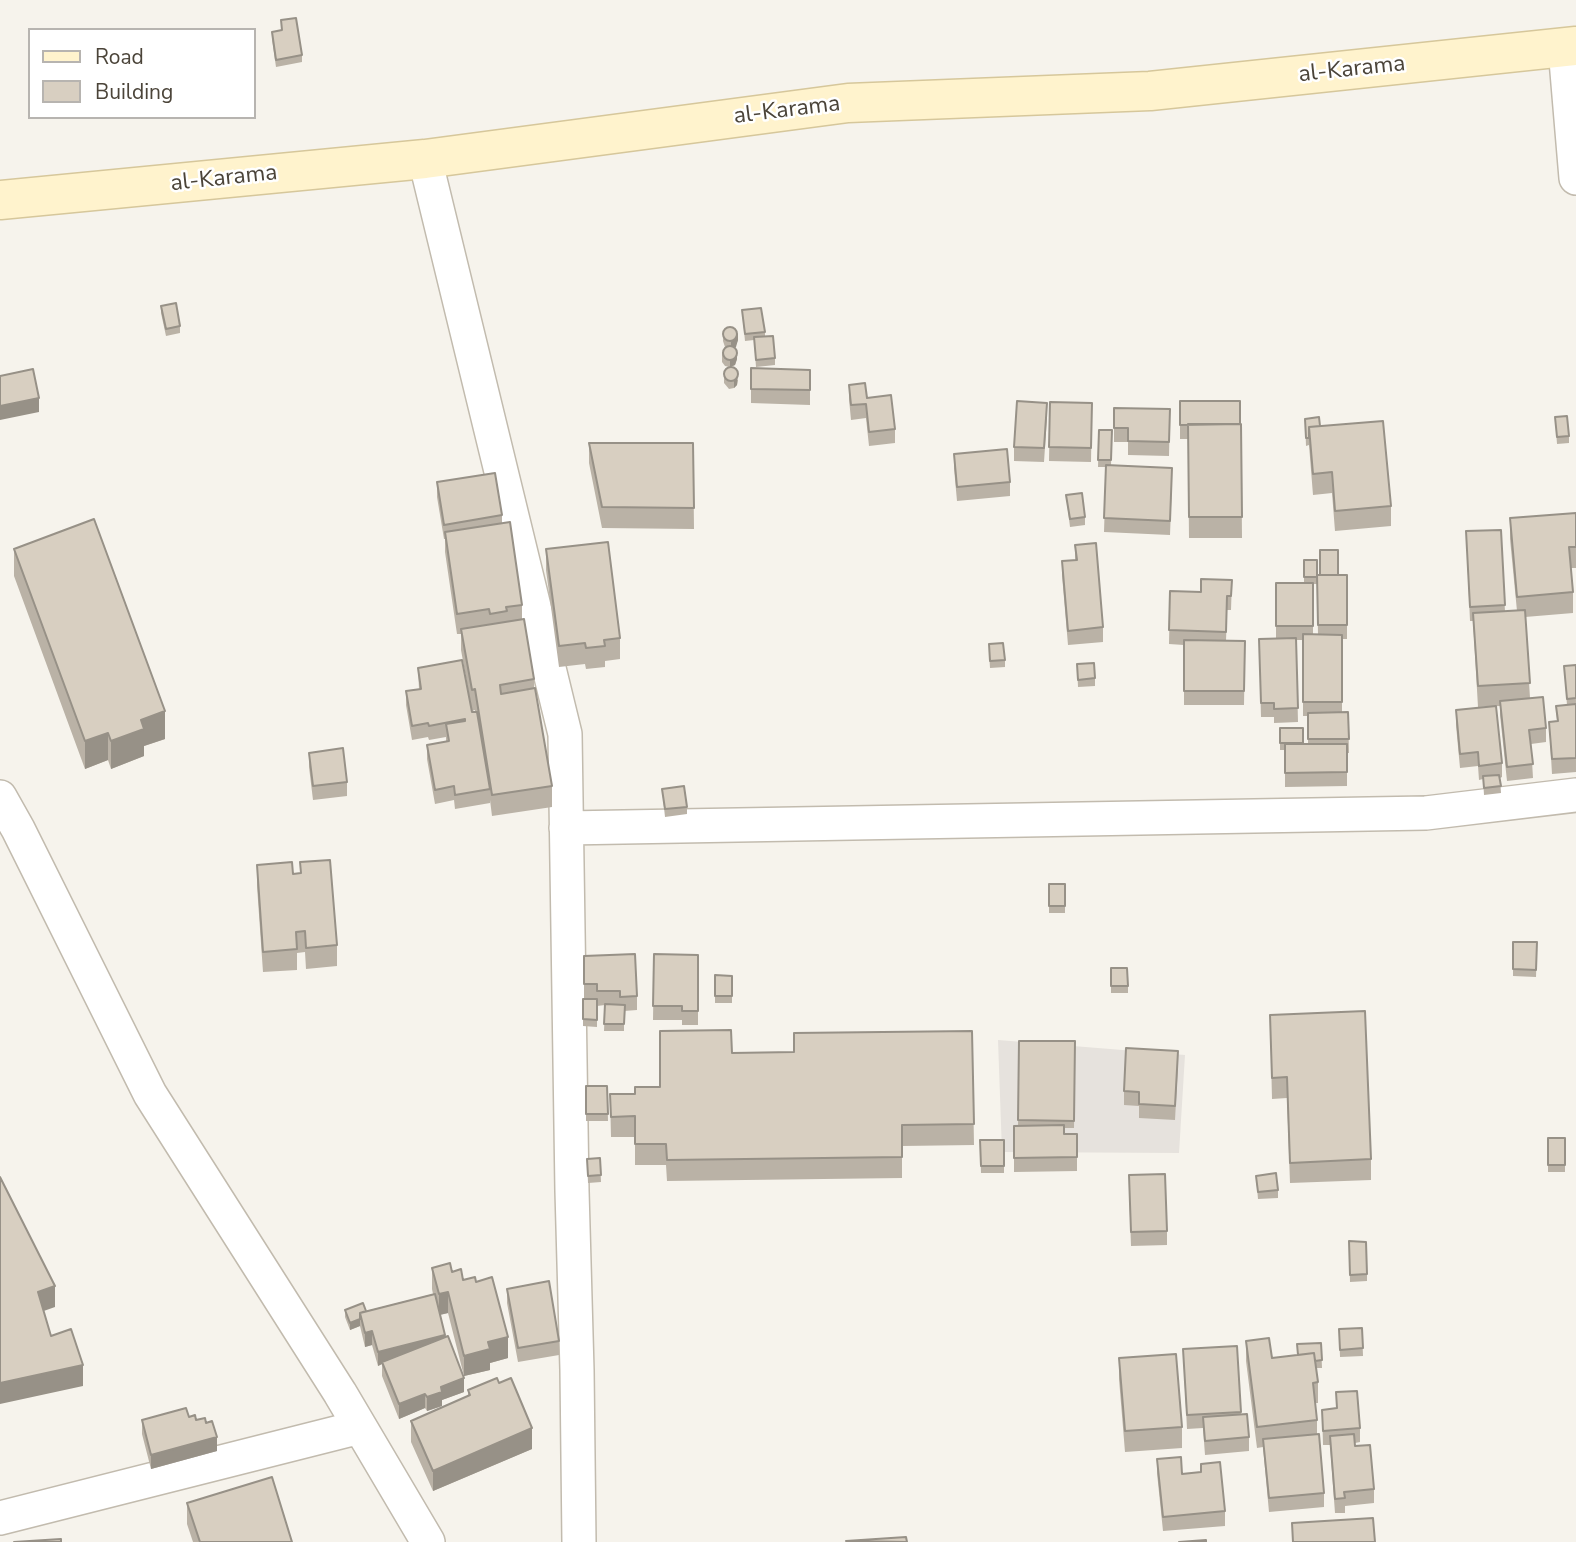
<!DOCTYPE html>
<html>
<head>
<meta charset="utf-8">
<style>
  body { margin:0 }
  #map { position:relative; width:1576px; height:1542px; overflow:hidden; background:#f6f3ec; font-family:"Nunito Sans",sans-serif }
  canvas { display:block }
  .legend { position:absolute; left:28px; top:28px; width:228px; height:91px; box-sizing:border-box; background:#fff; border:2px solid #b7b4b0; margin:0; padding:9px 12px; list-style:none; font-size:21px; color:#4b4439 }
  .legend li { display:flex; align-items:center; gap:14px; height:35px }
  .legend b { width:35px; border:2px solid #b7b4b0 }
</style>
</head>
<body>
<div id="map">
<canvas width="1576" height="1542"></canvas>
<ul class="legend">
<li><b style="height:9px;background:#fff3cd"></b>Road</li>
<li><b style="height:19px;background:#d8cfc1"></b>Building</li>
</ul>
</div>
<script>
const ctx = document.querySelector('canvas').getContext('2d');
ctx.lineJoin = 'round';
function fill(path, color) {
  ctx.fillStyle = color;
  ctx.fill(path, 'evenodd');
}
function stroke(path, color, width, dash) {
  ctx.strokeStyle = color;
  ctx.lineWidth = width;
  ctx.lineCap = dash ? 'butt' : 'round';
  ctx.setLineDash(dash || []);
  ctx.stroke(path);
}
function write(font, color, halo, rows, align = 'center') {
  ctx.font = font + ' "Nunito Sans",sans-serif';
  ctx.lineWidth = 5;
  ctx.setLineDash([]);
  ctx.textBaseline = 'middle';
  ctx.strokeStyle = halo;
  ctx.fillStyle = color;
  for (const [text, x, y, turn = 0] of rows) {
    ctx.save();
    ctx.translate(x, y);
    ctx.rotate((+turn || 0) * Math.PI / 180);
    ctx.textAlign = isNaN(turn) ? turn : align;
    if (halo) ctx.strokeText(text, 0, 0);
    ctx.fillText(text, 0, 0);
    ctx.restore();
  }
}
fill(new Path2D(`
  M998 1040 1185 1055 1179 1153 1002 1152Z`), '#e6e2dd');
const minor = new Path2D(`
  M1565 48 1576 178
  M425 159 565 734 572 1191 577 1370 579 1542
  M0 797 18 829 150 1094 340 1393 428 1542
  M566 828 1426 813 1576 795
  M0 1518 360 1427`);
const secondary = new Path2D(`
  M0 200 425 159 848 103 1150 91 1576 46`);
stroke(minor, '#c2bbae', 36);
stroke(secondary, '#d6c79b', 41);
stroke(minor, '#fff', 33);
stroke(secondary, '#fff3cd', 38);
fill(new Path2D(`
  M281 20 302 55V62L276 67 272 39V32L281 30Z
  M161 306 180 326V333L166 336 161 313Z
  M742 310 765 332V337L775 358V365L756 367 754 340 745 341Z
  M723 334 738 340 735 347 737 359 735 365 730 367 725 366 722 362V354L725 347 723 341Z
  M751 368 810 370V405L751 403Z
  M724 371 738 380 737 385 734 388 729 389 724 383Z
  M849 385 867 398 895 429V443L869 446 866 418 851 420 849 399Z
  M1180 401 1241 424 1242 538H1189L1188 439H1180Z
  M1050 402 1092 403 1091 462 1049 461Z
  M1114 408 1170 409 1169 456 1128 455V442H1114Z
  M1047 417 1044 462 1014 461V447Z
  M1555 417 1569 436V443L1557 444Z
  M1305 419 1320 426 1391 506V526L1335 531 1332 493 1313 495 1309 445 1306 446Z
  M1099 430H1112L1111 465 1172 482 1170 535 1104 532 1106 467H1098Z
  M589 443H693L694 529 602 528 589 463Z
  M954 454 1010 482V496L957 501 954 468Z
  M437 482 502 515V523L522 605V619L534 679V688L552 786V807L492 816 490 800V803L455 809 454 800 435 804 427 759V745L446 742V737L429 740 428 737 412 740 406 705V691L419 689 418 668 472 712H475V710L472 711 461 650V634H457L445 552V539H444L437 497Z
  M1066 495 1085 517V525L1070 527Z
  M1576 513V568H1571L1573 592V613L1525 617 1530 698 1546 728V742L1531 744 1533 778 1507 781 1500 715V706L1478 707 1473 621H1470L1466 531 1501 530 1505 612 1517 611 1510 539V518Z
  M1075 545 1103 627V642L1068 645 1062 575V561L1075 560Z
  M14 549 165 739 144 746V756L111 769 108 760 85 769 14 576Z
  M546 549 620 638V659L605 661V667L586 669 585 664 559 667 546 570Z
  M1304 560H1317V584H1313V635H1318L1317 575H1347V639H1342V712H1348L1349 753H1347V786L1285 787V750H1280V728L1303 744H1308V716H1303V640H1296L1298 722 1274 723V717H1261L1259 639 1276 638V583H1304Z
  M1232 580 1231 610H1227L1226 641H1245L1244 705H1184V645L1169 644 1170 591 1201 592Z
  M989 651 1005 660V667L990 668Z
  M1077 664 1095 678V686L1078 687Z
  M1576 665V772L1552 774 1549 722 1557 721 1556 706 1567 705 1564 666Z
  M1456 710 1502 763V777L1500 778 1501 793 1484 795 1483 779 1479 780 1478 766 1460 768 1456 725Z
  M309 753 347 782V796L313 800 309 767Z
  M662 789 687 807V814L665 817Z
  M300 862 337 945V966L306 969 305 952 297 953V970L263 972 257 886V865L293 874 300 873Z
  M1049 884H1065V913H1049Z
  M1537 942 1536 977 1513 976V969Z
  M654 954 698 955V1025H682V1020H653Z
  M584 956 637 996V1010L624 1011V1031H604L605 1005 597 1006V998L584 999Z
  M1111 968 1128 986V993H1111Z
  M715 975 732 976V1003H715Z
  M583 999H597V1027L583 1026Z
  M1270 1015 1371 1159V1180L1290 1183 1287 1098 1272 1099Z
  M972 1031 974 1145 902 1146V1178L667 1181 666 1165H635V1137H611L610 1094H635L660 1087 732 1053 794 1052Z
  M1019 1041H1075L1074 1128H1064V1134H1077V1171L1014 1172V1126H1018Z
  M1178 1065 1175 1120 1139 1118V1106L1124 1105V1091Z
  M586 1086H607L608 1121H586Z
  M1548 1138H1565V1172H1548Z
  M980 1140H1004V1173H981Z
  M600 1158 601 1182 588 1183 587 1159Z
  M1256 1176 1278 1190V1198L1258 1199Z
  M1129 1189 1167 1231V1245L1131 1246Z
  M1349 1241 1367 1274V1281L1350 1282Z
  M432 1268 452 1272 463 1280 476 1282 508 1358 490 1363V1370L464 1376 448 1313 440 1315 445 1337 464 1392 442 1400V1406L427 1411 425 1408 399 1419 382 1376V1364L378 1366 372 1345 365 1347 360 1326 350 1330 345 1317V1310L366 1311 433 1294 432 1289Z
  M507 1289 559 1341V1355L518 1362 507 1303Z
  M1362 1328 1363 1356 1340 1357 1339 1329Z
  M1246 1341 1272 1358 1297 1355 1321 1343 1322 1368H1316L1318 1382V1403H1315L1317 1420V1434L1324 1493V1507L1269 1512 1263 1447 1257 1448 1246 1361Z
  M1237 1346 1241 1414 1249 1437V1451L1205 1455 1203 1428 1187 1429 1183 1349Z
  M1119 1358 1182 1427V1448L1125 1452 1119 1379Z
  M499 1383 532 1449 433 1491 411 1442V1421L468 1396V1390Z
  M1336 1392 1360 1428V1442L1355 1443V1446L1374 1489V1503L1345 1506V1513H1335L1330 1445H1323L1322 1410 1336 1408Z
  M189 1417 196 1420 217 1451 151 1469 142 1434V1420Z
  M1157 1459 1182 1474 1225 1511V1526L1163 1531 1157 1473Z
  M187 1503 292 1542H193L187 1524Z`), '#bab2a6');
fill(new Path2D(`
  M738 333V340L736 347 731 349V342Z
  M737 351V359L735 365 730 367V360Z
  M738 373 737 385 734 388V381Z
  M39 398V412L0 420V406Z
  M165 711V739L144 746V756L111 769V741L141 720Z
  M108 733V760L85 769V741Z
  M55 1286V1307L38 1313V1292Z
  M448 1292V1313L439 1315V1294Z
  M360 1319V1326L350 1330V1323Z
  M372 1331V1345L365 1347V1333Z
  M445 1335V1349L382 1362V1364L378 1366V1352Z
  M508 1337V1358L490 1363V1370L464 1376V1356L488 1342Z
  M83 1365V1386L0 1404V1383Z
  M464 1378V1392L442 1400V1406L427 1411V1397L441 1387Z
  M425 1394V1408L399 1419V1404Z
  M532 1428V1449L433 1491V1471Z
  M217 1437V1451L151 1469V1455Z`), '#979187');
const building = new Path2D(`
  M296 18 302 55 276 60 272 32 282 30 281 20Z
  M176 303 180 326 166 329 161 306Z
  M761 308 765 332 745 334 742 310Z
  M723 334a7 7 0 1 1 14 0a7 7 0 1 1-14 0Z
  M773 336 775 358 756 360 754 337Z
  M723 353a7 7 0 1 1 14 0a7 7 0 1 1-14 0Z
  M724 374a7 7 0 1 1 14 0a7 7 0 1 1-14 0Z
  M751 368 810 370V390L751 389Z
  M33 369 39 398 0 406V376Z
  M865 383 867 398 891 395 895 429 869 432 866 404 851 405 849 385Z
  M1017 401 1047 403 1044 448 1014 447Z
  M1180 401H1240V424L1180 425Z
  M1050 402 1092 403 1091 448 1049 447Z
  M1114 408 1170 409 1169 442 1128 441V428H1114Z
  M1567 416 1569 436 1557 437 1555 417Z
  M1319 417 1320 426 1309 427V438H1306L1305 419Z
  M1383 421 1391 506 1335 511 1332 472 1313 474 1309 427Z
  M1188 424H1241L1242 517H1189Z
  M1099 430H1112L1111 460H1098Z
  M589 443H693L694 508 602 507Z
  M1007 449 1010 482 957 487 954 454Z
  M1106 465 1172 468 1170 521 1104 518Z
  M495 473 502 515 444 525 437 482Z
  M1082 493 1085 517 1070 519 1066 495Z
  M1576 513V547H1569L1573 592 1517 597 1510 518Z
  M94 519 165 711 141 720 144 729 111 741 108 733 85 741 14 549Z
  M510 522 522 605 506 607 507 611 490 614 489 609 457 614 445 532Z
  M1501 530 1505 605 1470 607 1466 531Z
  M608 542 620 638 604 640 605 646 586 648 585 643 559 646 546 549Z
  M1096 543 1103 627 1068 631 1062 561 1077 560 1075 545Z
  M1320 550H1338V575H1320Z
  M1304 560H1317V577H1304Z
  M1317 575H1347V625H1318Z
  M1201 579 1232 580 1231 596H1227L1226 632 1169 630 1170 591 1201 592Z
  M1276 583H1313V626H1276Z
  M1525 610 1530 683 1478 686 1473 613Z
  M524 619 534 679 500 685 501 694 535 688 552 786 492 795 475 689 472 690 461 629Z
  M1303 634 1342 635V702H1303Z
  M1296 638 1298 708 1274 709V703H1261L1259 639Z
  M1184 640 1245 641 1244 691H1184Z
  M1003 643 1005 660 990 661 989 644Z
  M462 660 472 712H477L490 789 455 795 454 786 435 790 427 745 449 741 446 724 465 721V719L429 726 428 723 412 726 406 691 421 689 418 668Z
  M1094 663 1095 678 1078 680 1077 664Z
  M1576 665V698L1567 699 1564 666Z
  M1543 697 1546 728 1529 730 1533 764 1507 767 1500 701Z
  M1576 704V758L1552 759 1549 722 1558 721 1556 706Z
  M1496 706 1502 763 1479 766 1478 752 1460 754 1456 710Z
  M1348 712 1349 739H1308V713Z
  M1280 728H1303V743H1280Z
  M1285 744H1347V772L1285 773Z
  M343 748 347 782 313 786 309 753Z
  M1499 775 1501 786 1484 788 1483 776Z
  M684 786 687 807 665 809 662 789Z
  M330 860 337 945 306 948 305 931 296 932 297 949 263 952 257 865 292 862 293 874 301 873 300 862Z
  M1049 884H1065V906H1049Z
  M1513 942H1537L1536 970 1513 969Z
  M635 954 637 996 620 997V991H597V984H584V956Z
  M654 954 698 955V1011H682V1006H653Z
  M1111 968H1127L1128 986H1111Z
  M715 975 732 976V996H715Z
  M583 999H597V1020L583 1019Z
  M605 1004 625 1005 624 1024H604Z
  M1365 1011 1371 1159 1290 1163 1287 1077 1272 1078 1270 1015Z
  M731 1030 732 1053 794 1052V1033L972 1031 974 1124 902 1125V1157L667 1160 666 1144H635V1116L611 1117 610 1094H635V1087H660V1031Z
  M1019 1041H1075L1074 1121 1018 1120Z
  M1126 1048 1178 1051 1175 1106 1139 1104V1092L1124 1091Z
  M586 1086H607L608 1114H586Z
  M1064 1125V1134H1077V1157L1014 1158V1126Z
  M1548 1138H1565V1165H1548Z
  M980 1140H1004V1166H981Z
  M600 1158 601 1175 588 1176 587 1159Z
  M1276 1173 1278 1190 1258 1192 1256 1176Z
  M1165 1174 1167 1231 1131 1232 1129 1175Z
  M0 1177 55 1286 38 1292 51 1336 71 1329 83 1365 0 1383Z
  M1349 1241 1366 1242 1367 1274 1350 1275Z
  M450 1263 452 1272 461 1269 463 1280 475 1277 476 1282 492 1277 508 1337 488 1342 490 1349 464 1356 448 1292 439 1294 432 1268Z
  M549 1281 559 1341 518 1348 507 1289Z
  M435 1294 445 1335 378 1352 372 1331 365 1333 360 1313Z
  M363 1303 366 1311 360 1313V1319L350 1323 345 1310Z
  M1362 1328 1363 1348 1340 1350 1339 1329Z
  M448 1336 464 1378 441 1387 442 1392 427 1397 425 1394 399 1404 382 1362Z
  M1269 1338 1272 1358 1314 1353 1318 1382 1313 1383 1317 1420 1257 1427 1246 1341Z
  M1321 1343 1322 1360 1315 1361 1314 1353 1298 1355 1297 1344Z
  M1237 1346 1241 1412 1187 1415 1183 1349Z
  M1176 1354 1182 1427 1125 1431 1119 1358Z
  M497 1378 499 1383 511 1378 532 1428 433 1471 411 1421 470 1395 468 1390Z
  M1357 1391 1360 1428 1323 1431 1322 1410 1337 1408 1336 1392Z
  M186 1408 189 1417 195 1415 196 1420 205 1418 206 1423 212 1421 217 1437 151 1455 142 1420Z
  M1247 1414 1249 1437 1205 1441 1203 1417Z
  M1319 1434 1324 1493 1269 1498 1263 1439Z
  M1354 1434 1355 1446 1370 1445 1374 1489 1344 1492 1345 1498 1335 1499 1330 1436Z
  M1181 1457 1182 1474 1201 1472V1464L1220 1462 1225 1511 1163 1517 1157 1459Z
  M272 1477 292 1542H200L187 1503Z
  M1373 1518 1375 1542H1293L1292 1523Z
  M906 1537 907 1542 846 1541Z
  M61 1539V1542H14Z
  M1206 1540V1542H1179Z`);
fill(building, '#d8cfc1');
stroke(building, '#979187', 2);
write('23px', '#4b4439', '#fff', [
  ["al-Karama",1352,70,-6],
  ["al-Karama",787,111,-7],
  ["al-Karama",224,179,-6]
]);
</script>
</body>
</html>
